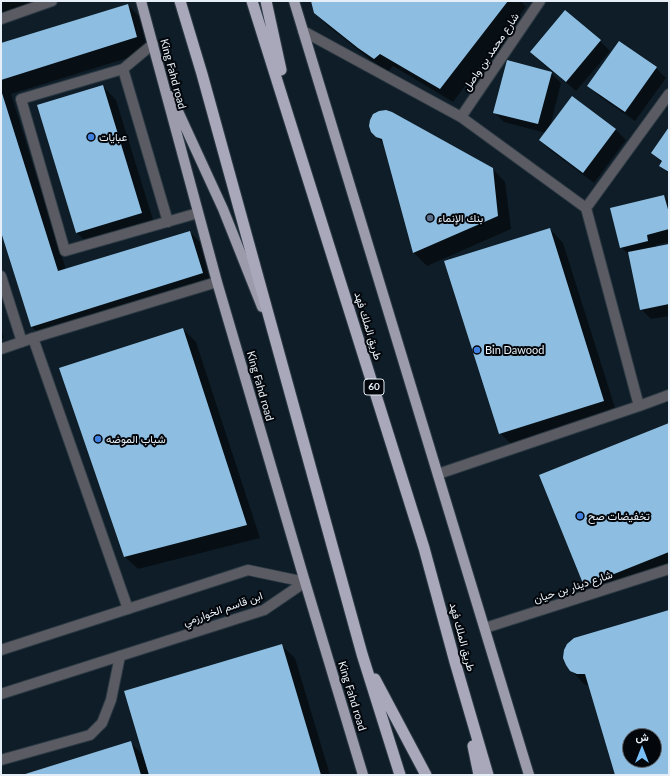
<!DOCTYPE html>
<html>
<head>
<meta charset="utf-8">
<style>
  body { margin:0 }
  #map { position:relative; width:670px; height:776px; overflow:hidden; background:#0e1d27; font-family:Lato,Vazirmatn,sans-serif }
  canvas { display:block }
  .frame { position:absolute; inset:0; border:2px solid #e6eff7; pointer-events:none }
  .north { position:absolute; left:622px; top:728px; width:40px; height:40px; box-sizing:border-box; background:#03060b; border:1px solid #5e6369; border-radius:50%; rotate:0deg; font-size:11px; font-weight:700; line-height:16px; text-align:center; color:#e6eff7 }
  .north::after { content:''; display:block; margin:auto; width:14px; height:18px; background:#79bff8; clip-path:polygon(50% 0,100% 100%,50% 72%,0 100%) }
</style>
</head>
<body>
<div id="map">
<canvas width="670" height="776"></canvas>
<div class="frame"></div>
<div class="north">ش</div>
</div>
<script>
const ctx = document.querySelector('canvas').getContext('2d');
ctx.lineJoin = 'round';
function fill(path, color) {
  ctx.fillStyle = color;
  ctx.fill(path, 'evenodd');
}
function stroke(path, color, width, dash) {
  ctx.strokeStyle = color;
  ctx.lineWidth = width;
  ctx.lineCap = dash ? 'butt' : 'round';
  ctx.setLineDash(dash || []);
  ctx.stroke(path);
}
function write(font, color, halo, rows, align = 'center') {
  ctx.font = font + ' Lato,Vazirmatn,sans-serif';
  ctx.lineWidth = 4;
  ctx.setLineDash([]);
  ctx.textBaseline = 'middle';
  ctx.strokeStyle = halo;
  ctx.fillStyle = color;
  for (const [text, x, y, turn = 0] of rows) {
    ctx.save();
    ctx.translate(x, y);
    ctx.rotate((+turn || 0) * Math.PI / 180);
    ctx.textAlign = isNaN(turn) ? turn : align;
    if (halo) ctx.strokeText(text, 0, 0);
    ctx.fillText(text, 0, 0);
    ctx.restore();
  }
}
fill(new Path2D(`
  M1 1H53L1 18Z
  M312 1H521L526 7 453 102 393 66 388 72 372 61 328 26 315 13Z
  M128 5 141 18 150 51 11 94 66 270 190 232 203 245 216 286 45 339 31 326 1 229V44Z
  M565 12 600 41 610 51 576 91 541 62 531 52Z
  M656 68 666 78 635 121 599 96 589 85Z
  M551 73 561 83 550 127 572 97 616 130 626 140 594 183 550 150 540 140 546 133 504 122 494 112Z
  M103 86 116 100 155 226 90 246 77 233 38 106Z
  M669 128V174L660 165 662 163 652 153Z
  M372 132 492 168 505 182 511 229 427 266 414 253 384 144Z
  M664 196 669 201V242L656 245 657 247 669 245V316L651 319 641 309 630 256 621 247Z
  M550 229 563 243 617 414 513 446 500 433Z
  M1 329 4 338 1 339Z
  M183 329 196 342 260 538 138 569 124 556Z
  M669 424V570L598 598 584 585Z
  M669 611V775H616L589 686 584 684 571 670ZM630 736H654V760H630Z
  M281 645 295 658 330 775H24L130 742 144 756Z`), '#0007');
fill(new Path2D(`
  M311 1H508L440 89 380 54 374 59 358 48 314 13Z
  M128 4 137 37 1 80V43Z
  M565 10 601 40 566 82 530 52Z
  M619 41 657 67 625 112 587 86Z
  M507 60 552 72 538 124 493 113Z
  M103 85 142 213 76 233 37 105Z
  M1 90 58 271 190 231 203 273 31 327 1 232Z
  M572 96 616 129 583 173 539 140Z
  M386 110 392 112 493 168 498 216 413 253 382 139 376 137 371 132 369 126 370 120 373 114 379 111Z
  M669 127V172L659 166 662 161 651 153Z
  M664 195 669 213V229L647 235 648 241 620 248 610 208Z
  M550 228 604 401 499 434 444 261Z
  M669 244V304L640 310 628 252Z
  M183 328 247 525 124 557 59 368Z
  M669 423V552L584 586 539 475Z
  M669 610V775H615L585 674H577L570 671 566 665 563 658 564 650 567 644 574 638ZM630 736H654V760H630Z
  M282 644 321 775H149L124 691Z
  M131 741 141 775H22Z`), '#8dbee2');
const service = new Path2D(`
  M153 44 123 69 21 99 65 251 198 213
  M123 69 168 222
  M33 338 128 609
  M1 760 90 735 102 723 111 700 120 656`);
const minor = new Path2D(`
  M1 19 52 1
  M303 31 461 117 586 208 639 406 438 474
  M461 117 540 1
  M586 208 669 94
  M1 276 22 342
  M1 349 33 338 217 282
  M639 406 669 395
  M485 628 669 569`);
const tertiary = new Path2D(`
  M1 650 248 570 305 582
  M1 694 264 610 305 582`);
const primary = new Path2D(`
  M141 1 217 282 305 582 363 775
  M294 1 529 775
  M171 96 223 209 262 307`);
const trunk = new Path2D(`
  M180 1 202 74 362 654 400 775
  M252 1 424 548 455 662 488 775
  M266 1 281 70
  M375 679 426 775
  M473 746 479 775`);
stroke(service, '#2c3a44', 12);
stroke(minor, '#2c3a44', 12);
stroke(tertiary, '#2c3a44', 12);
stroke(primary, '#2c3a44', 12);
stroke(trunk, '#2c3a44', 13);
stroke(service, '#5b5b63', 10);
stroke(minor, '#5b5b63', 10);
stroke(tertiary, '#5b5b63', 10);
stroke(primary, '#9c9bac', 10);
stroke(trunk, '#a9a8bb', 11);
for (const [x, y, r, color] of [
  [91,137,4,"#3f7fe0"],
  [430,218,4,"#5c6f8a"],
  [477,350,4,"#3f7fe0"],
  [98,439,4,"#3f7fe0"],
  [580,516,4,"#3f7fe0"]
]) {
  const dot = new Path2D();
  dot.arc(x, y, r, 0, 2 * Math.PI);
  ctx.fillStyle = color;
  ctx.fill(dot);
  stroke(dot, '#03060b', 1.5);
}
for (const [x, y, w] of [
  [374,387,20]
]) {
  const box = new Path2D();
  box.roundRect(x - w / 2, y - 8, w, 16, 3);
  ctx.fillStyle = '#03060b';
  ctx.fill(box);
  stroke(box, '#e6eff7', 1);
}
write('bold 10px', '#e6eff7', null, [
  ["60",374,387]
]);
write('11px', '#e6eff7', '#03060b', [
  ["شارع محمد بن واصل",491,52,-56],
  ["King Fahd road",173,74,75],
  ["طريق الملك فهد",368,326,73],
  ["King Fahd road",260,386,74],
  ["شارع دينار بن حيان",573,587,-18],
  ["ابن قاسم الخوارزمي",223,609,-19],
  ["طريق الملك فهد",462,637,75],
  ["King Fahd road",352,696,73]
]);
write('11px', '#e6eff7', '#03060b', [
  ["عبايات",99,137],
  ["بنك الإنماء",438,218],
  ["Bin Dawood",485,350],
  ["شباب الموضه",106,439],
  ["تخفيضات صح",588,516]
], 'left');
</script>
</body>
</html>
